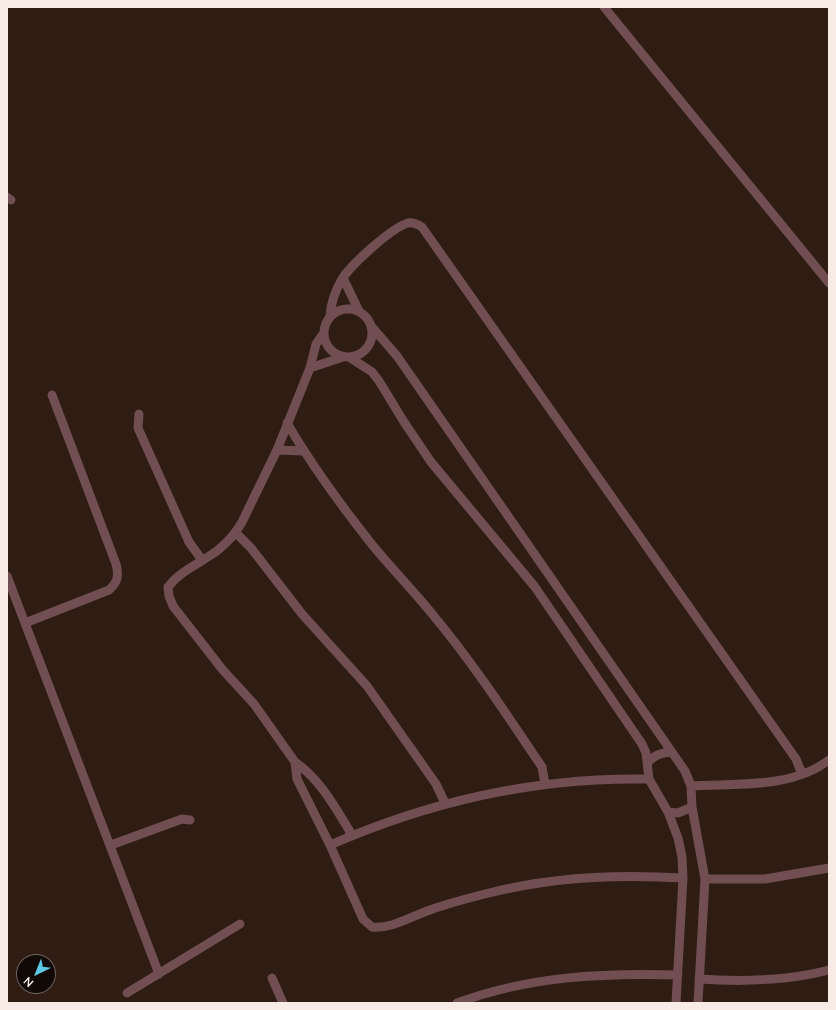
<!DOCTYPE html>
<html>
<head>
<meta charset="utf-8">
<style>
  body { margin:0 }
  #map { position:relative; width:836px; height:1010px; overflow:hidden; background:#2f1c13; font-family:Lato,sans-serif }
  canvas { display:block }
  .frame { position:absolute; inset:0; border:8px solid #f8eae4; pointer-events:none }
  .north { position:absolute; left:16px; top:954px; width:40px; height:40px; box-sizing:border-box; background:#110906; border:1px solid #6d635f; border-radius:50%; rotate:223deg; font-size:11px; font-weight:700; line-height:16px; text-align:center; color:#f8eae4 }
  .north::after { content:''; display:block; margin:auto; width:14px; height:18px; background:#5cc7e7; clip-path:polygon(50% 0,100% 100%,50% 72%,0 100%) }
</style>
</head>
<body>
<div id="map">
<canvas width="836" height="1010"></canvas>
<div class="frame"></div>
<div class="north">N</div>
</div>
<script>
const ctx = document.querySelector('canvas').getContext('2d');
ctx.lineJoin = 'round';
function stroke(path, color, width, dash) {
  ctx.strokeStyle = color;
  ctx.lineWidth = width;
  ctx.lineCap = dash ? 'butt' : 'round';
  ctx.setLineDash(dash || []);
  ctx.stroke(path);
}
stroke(new Path2D(`
  M604 7 829 283
  M7 197 11 200
  M343 278 359 311
  M324 333a24 24 0 1 1 48 0a24 24 0 1 1-48 0Z
  M330 316C331 302 335 291 342 279 352 264 391 228 408 223 413 222 417 224 422 227L796 759 802 774
  M371 326 397 356 685 771 691 786 692 807 705 879 698 1003
  M323 334 316 344 310 368 277 450 242 522C236 533 228 542 218 550 201 563 181 570 168 587L169 596 173 606 222 669 254 704 295 762 297 779 330 845 363 919 372 927C392 929 412 916 430 910 449 903 469 898 489 893 551 877 618 874 683 878
  M349 357 372 372 379 381 404 422 431 462 535 587 642 744 646 753 649 779 668 812 678 838 682 857 683 878 676 1003
  M310 368 343 357
  M139 414 138 428 189 542 202 560
  M287 423C311 464 340 504 370 542 390 567 413 590 433 615 473 663 507 715 542 767L545 784
  M277 450 304 451
  M236 533 251 548 302 614 367 686 436 784 445 803
  M7 576 159 974
  M25 623 109 590C118 582 119 576 116 564L52 395
  M295 762C321 780 336 809 352 835
  M647 763C655 755 660 753 671 752
  M691 786C736 783 791 789 829 760
  M668 812 678 813 692 807
  M111 845 182 819 190 820
  M330 845C430 801 539 777 649 779
  M705 879H765L829 868
  M272 978 283 1003
  M699 979C743 982 787 981 829 970
  M127 993 240 924
  M457 1003C530 976 601 973 678 975`), '#704e52', 9);
</script>
</body>
</html>
